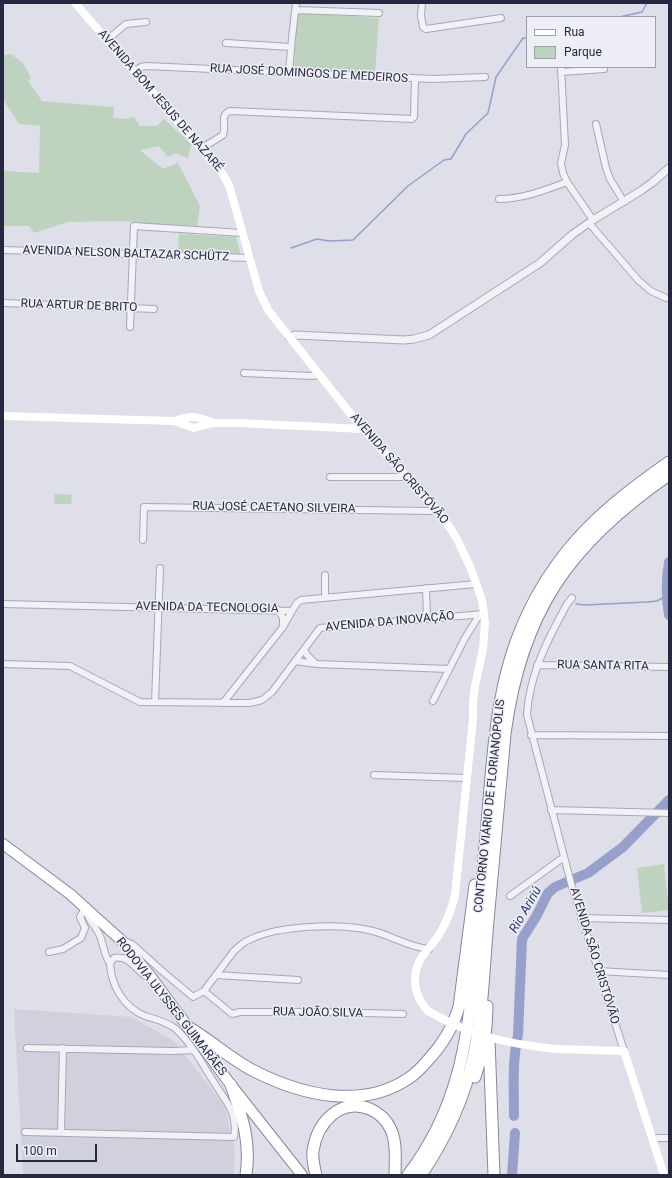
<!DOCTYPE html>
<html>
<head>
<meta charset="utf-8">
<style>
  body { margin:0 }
  #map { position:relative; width:672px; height:1178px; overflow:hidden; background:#dedfe8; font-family:Roboto,sans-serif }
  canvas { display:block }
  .frame { position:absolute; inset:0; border:4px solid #262840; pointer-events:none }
  .legend { position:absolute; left:526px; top:16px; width:130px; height:52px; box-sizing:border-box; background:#edeef6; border:1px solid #9d9fad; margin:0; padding:5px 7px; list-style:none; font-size:12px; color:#262840 }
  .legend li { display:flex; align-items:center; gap:8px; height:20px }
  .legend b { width:20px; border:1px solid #9d9fad }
  .scale { position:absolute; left:16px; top:1144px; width:81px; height:18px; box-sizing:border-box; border:2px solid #262840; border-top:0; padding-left:5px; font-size:12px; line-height:14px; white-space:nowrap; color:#262840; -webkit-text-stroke:3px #edeef6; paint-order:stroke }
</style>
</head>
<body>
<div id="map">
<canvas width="672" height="1178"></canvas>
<div class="frame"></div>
<ul class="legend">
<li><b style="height:5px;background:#fff"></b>Rua</li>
<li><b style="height:11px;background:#bed3bf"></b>Parque</li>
</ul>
<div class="scale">100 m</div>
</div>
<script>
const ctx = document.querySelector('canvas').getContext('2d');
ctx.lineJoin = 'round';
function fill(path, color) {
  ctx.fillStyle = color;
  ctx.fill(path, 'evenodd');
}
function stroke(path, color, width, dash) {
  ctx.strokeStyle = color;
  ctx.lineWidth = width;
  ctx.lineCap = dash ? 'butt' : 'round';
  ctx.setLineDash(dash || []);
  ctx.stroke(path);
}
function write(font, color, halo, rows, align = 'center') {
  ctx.font = font + ' Roboto,sans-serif';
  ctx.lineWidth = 3;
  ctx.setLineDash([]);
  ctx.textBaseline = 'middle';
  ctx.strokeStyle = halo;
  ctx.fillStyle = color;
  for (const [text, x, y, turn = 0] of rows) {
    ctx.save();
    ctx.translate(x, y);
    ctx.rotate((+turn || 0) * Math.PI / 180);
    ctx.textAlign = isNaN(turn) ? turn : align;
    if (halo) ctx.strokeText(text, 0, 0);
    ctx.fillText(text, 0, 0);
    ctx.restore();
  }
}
fill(new Path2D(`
  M14 1009 131 1017 174 1041 224 1105 235 1150 234 1175H23Z`), '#d0d1dd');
fill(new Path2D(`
  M297 13 379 18 375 74 294 68Z
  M11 54 23 63 31 78 28 81 42 101 114 107 113 118 123 119 134 117 140 126H157L164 119 191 144 188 158 176 153 168 157 159 146 140 150 163 169 178 163 200 206 197 226 147 224 128 221 68 222 34 233 29 226H3V171L39 173 40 126 19 124 3 99V55Z
  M179 234 236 237 241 256 178 253Z
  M55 494 72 495 71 504H54Z
  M664 864 669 910 642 913 637 868Z`), '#bed3bf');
stroke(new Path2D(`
  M3 4 4 3
  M619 17 642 12 647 3
  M291 248 317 239 329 241 353 240 408 186 444 160 451 159 466 134 488 113 496 77 523 38H527
  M576 604 585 605 647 602 657 601 666 596`), '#96a0cb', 1.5);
stroke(new Path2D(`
  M669 562C666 580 666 597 669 615
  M514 1116C514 1089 512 1061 518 1035L522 939 537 915 548 893 555 887 588 873 623 847 669 800
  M512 1175 515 1133`), '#96a0cb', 10);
const minor = new Path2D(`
  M422 3 421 16 423 27 426 29 501 18
  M296 10 379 13
  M107 40 126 24 146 22
  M226 43 291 47
  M561 67 565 145 561 163 563 173 567 182 593 220
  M134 71 141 67 146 66 433 79 485 77
  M289 72 292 38 296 3
  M561 72 604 69
  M596 124 606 168 610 179 624 202
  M202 148 223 135C227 126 219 115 230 111L412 119 414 117 415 79
  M499 199C523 199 545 190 567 182
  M589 223 639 281 651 291 666 298
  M3 250 250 258
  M3 303 154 309
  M130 327 134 226 242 233
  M244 373 312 376 319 375
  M330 477H407
  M143 540 144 507 431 511 435 508
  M325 575V598
  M426 588 427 619
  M572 598 567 604C548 639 529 675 527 715L572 887 624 1051
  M3 604 292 611 297 603 301 600 476 584
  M278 610 283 618V627
  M304 650 307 655 315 663
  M295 661 317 664 449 669
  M3 664 70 666 140 702 250 703 262 700 272 692 320 628 484 614
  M537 665 669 667
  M433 701 465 638 480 614
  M155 702 160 568
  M223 703 283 627 292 611
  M531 735 669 736
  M374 775 467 778
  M551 810 669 813
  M510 896 564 857
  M581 918 669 920
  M124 941 132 944 162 971 193 997 204 991 234 951C239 947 243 942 249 940 278 925 341 923 373 931 392 936 409 947 429 949
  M49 952 63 949 81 938 85 928 80 917 85 908
  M110 963 114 958C128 955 135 968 145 976
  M598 971 669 975
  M216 975 298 980
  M204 991 232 1014 240 1012H327L403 1014
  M27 1048 173 1051 193 1050
  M25 1132 234 1137C236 1128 234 1118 231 1110 227 1101 220 1092 215 1084 203 1065 192 1044 176 1029 167 1022 155 1019 145 1016 123 1007 111 985 110 963 105 959 103 943 100 936 97 928 87 918 86 911
  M61 1132 63 1048
  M652 1138H669`);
const tertiary = new Path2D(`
  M289 337 295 335 404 340 414 339 429 335 540 263 573 234 593 220 642 190 653 182 669 168`);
const trunk = new Path2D(`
  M3 844 70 894 122 941 151 977 231 1085 302 1175`);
const motorway = new Path2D(`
  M188 1027C211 1040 231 1060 256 1072 302 1095 363 1110 409 1078 417 1073 423 1066 429 1059 443 1044 453 1027 459 1007L475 885
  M489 1040 494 1175
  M475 1077C483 1054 487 1031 487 1006
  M231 1085C242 1117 251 1140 246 1175
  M316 1175C314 1167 312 1159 313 1151 317 1123 340 1097 370 1109 379 1113 387 1120 391 1130 397 1143 395 1161 395 1175
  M408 1175C458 1110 468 1041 475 962 479 912 484 862 488 812 496 712 502 632 567 551 596 515 632 488 669 462
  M421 1175C446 1138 465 1097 474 1054 483 1010 484 965 488 921 494 859 499 796 505 734 521 612 569 544 669 475`);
stroke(minor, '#a7a8b6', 8);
stroke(tertiary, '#a7a8b6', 9);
stroke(trunk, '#8487a0', 12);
stroke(motorway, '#8487a0', 13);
stroke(minor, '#f1f1f6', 6);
stroke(tertiary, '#f1f1f6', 7);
stroke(new Path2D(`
  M75 3 222 173 229 185 259 291 268 310 357 422 435 508 451 529 458 541 471 569 481 597 483 606 485 623 483 649 475 686 473 703V719L455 895C452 908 447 921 440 933 435 942 427 949 422 957 410 975 414 997 428 1011
  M3 416 174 421C190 416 197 415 213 423
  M174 421 194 428 213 423H238L364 429
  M556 1049 624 1051 664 1175`), '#fff', 8);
stroke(trunk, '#fff', 10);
stroke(motorway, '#fff', 11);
stroke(new Path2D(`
  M428 1011C471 1036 508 1044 556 1049`), '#fff', 8);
write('12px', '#262840', '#edeef6', [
  ["RUA JOSÉ DOMINGOS DE MEDEIROS",309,74,3],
  ["AVENIDA BOM JESUS DE NAZARÉ",160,101,49],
  ["AVENIDA NELSON BALTAZAR SCHÜTZ",126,254,2],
  ["RUA ARTUR DE BRITO",79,306,2],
  ["AVENIDA SÃO CRISTÓVÃO",399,469,49],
  ["RUA JOSÉ CAETANO SILVEIRA",274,508,1],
  ["AVENIDA DA TECNOLOGIA",207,608,1],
  ["AVENIDA DA INOVAÇÃO",390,622,-5],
  ["RUA SANTA RITA",603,666,1],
  ["CONTORNO VIÁRIO DE FLORIANÓPOLIS",490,806,-84],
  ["AVENIDA SÃO CRISTÓVÃO",594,956,73],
  ["RODOVIA ULYSSES GUIMARÃES",171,1007,52],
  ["RUA JOÃO SILVA",318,1013,1]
]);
write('italic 13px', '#2e3976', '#edeef6', [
  ["Rio Aririú",526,910,-60]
]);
</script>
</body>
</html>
